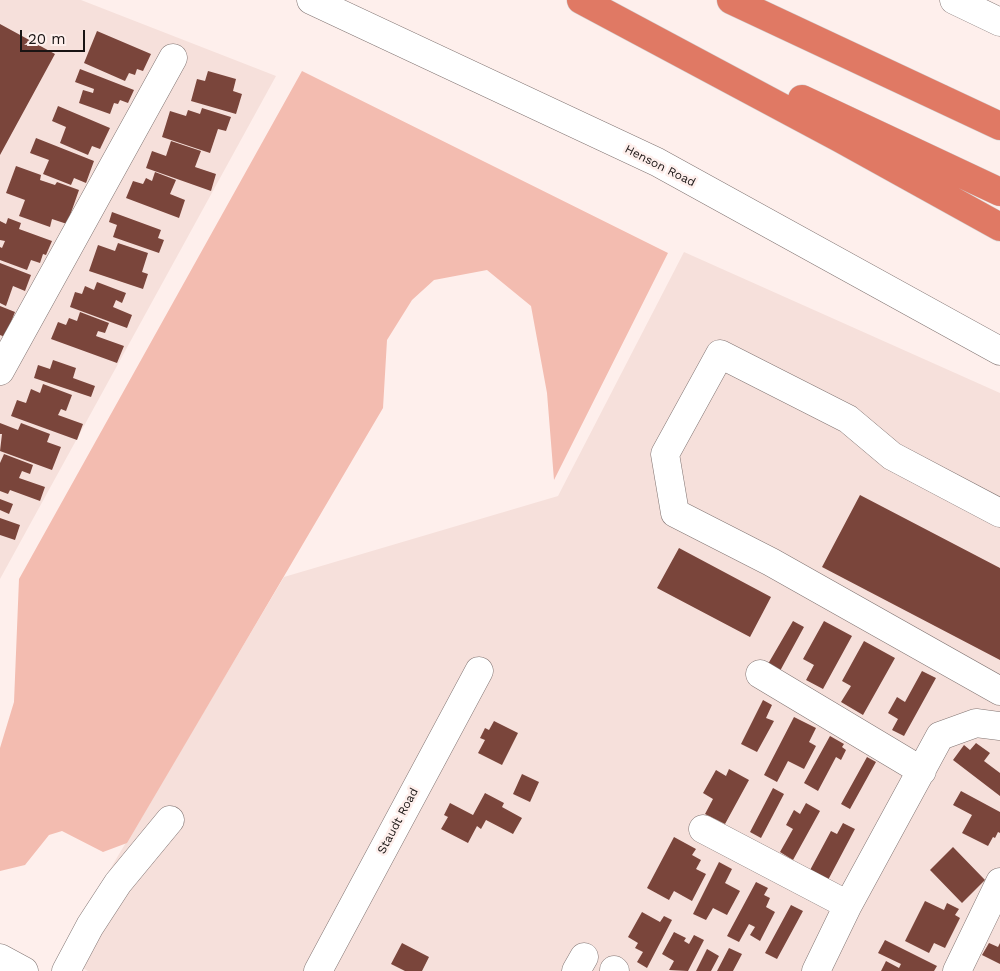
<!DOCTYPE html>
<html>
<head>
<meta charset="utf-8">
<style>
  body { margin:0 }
  #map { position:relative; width:1000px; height:971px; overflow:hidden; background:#feefec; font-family:"Work Sans",sans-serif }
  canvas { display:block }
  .scale { position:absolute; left:20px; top:30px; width:65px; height:22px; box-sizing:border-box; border:2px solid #191413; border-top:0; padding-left:6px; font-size:15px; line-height:18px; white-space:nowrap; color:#191413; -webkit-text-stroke:4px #feefec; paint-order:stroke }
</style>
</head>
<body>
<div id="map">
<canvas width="1000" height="971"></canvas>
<div class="scale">20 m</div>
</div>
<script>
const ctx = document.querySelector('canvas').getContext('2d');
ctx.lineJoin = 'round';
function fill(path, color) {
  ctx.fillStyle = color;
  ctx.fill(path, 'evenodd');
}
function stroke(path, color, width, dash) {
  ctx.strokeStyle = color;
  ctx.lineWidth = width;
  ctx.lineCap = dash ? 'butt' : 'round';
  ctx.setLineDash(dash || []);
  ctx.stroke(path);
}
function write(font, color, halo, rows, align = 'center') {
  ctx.font = font + ' "Work Sans",sans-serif';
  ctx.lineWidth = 5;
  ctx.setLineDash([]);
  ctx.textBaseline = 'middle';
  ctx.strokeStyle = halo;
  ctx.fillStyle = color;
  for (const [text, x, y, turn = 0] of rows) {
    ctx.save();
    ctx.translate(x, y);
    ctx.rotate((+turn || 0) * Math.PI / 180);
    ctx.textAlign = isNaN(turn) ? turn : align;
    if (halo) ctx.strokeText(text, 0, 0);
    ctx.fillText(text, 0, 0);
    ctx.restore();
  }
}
fill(new Path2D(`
  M0 0H81L276 76 0 579Z
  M684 252 1000 393V971H88L59 955 284 577 558 496Z`), '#f6e0db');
fill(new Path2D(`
  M302 71 668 253 554 480 547 393 531 306 487 270 434 280 412 300 387 340 383 408 127 843 103 852 62 831 49 835 25 865 0 871V748L14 702 19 579Z`), '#f3bcb0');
fill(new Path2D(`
  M0 24 55 54 0 155Z
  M97 31 151 54 143 71 137 69 135 75 129 73 125 81 84 63Z
  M80 69 134 90 128 103 120 100 118 104 114 103 110 114 79 103 83 90 93 93 94 89 75 82Z
  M208 71 236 79 233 91 242 94 236 114 191 101 197 79 205 81Z
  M58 106 110 128 100 149 92 146 88 155 60 143 66 127 52 121Z
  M202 108 231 117 226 131 218 129 210 153 162 137 170 111 186 116 188 110 200 114Z
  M36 138 94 161 86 183 74 178 71 185 43 174 49 160 30 153Z
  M171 141 201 151 195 167 216 174 211 191 146 168 152 151 166 156Z
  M16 166 41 175 40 180 55 185 57 182 79 190 67 224 52 219 50 227 19 216 25 200 6 193Z
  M155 172 176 180 170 194 185 200 179 218 126 198 133 181 143 184 146 178 152 181Z
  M112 212 161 230 158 238 164 240 159 253 113 237 117 225 109 222Z
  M8 218 21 223 19 229 52 241 46 255 43 254 40 263 31 260 27 270 0 260V247L2 248 5 241 0 240V221L6 224Z
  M118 243 148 253 142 272 148 274 143 289 89 271 98 245 115 251Z
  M0 263 31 275 25 291 13 286 6 306 0 303Z
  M97 282 126 293 122 303 116 300 113 307 132 315 127 328 70 307 75 292 82 294 85 286 94 290Z
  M0 306 15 312 5 337 0 335Z
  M80 312 109 323 105 333 98 331 96 336 124 346 117 363 51 339 58 322 66 325 69 318 77 321Z
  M53 360 76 368 73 378 95 386 91 397 34 378 38 365 50 369Z
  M43 384 72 395 66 411 61 409 58 415 83 424 77 440 11 416 17 400 26 403 31 389 40 393Z
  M0 423 18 430 21 423 50 434 47 442 61 447 52 470 0 451 2 434H0Z
  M4 454 33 465 30 474 22 471 19 478 45 487 40 501 10 490 8 494 0 491V463Z
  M860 495 1000 568V660L822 567Z
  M0 499 13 504 9 514 0 510Z
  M0 518 20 525 15 540 0 535Z
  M679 548 771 597 750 637 657 588Z
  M793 621 804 627 780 671 768 664Z
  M824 621 852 636 823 689 806 680 814 665 803 659Z
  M864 641 895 658 863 715 841 702 851 686 842 681Z
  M922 671 936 678 904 736 892 730 898 719 888 713 897 697 905 702Z
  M763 700 772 705 766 718 774 721 757 752 741 744Z
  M794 717 816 728 809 742 816 746 804 769 788 761 777 782 764 775Z
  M494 721 518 733 502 765 478 753 485 740 480 738 485 728 489 730Z
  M830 736 844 744 842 747 846 750 841 760 836 757 818 791 804 783Z
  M976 743 990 753 984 761 1000 773V796L953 760 964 745 970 750Z
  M867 757 876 762 850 809 841 804Z
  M729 769 749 780 725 824 705 814 713 799 703 793 716 770 726 776Z
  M522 774 539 782 530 802 513 794Z
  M773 788 784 794 761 838 750 832Z
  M961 791 1000 812V833L998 832 995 838 993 837 988 846 962 833 972 815 953 805Z
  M485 793 504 803 502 807 522 818 513 834 486 820 481 829 477 826 468 843 441 829 448 817 444 815 450 803 473 815Z
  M806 803 820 811 793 860 780 852 793 829 786 825 794 810 800 814Z
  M843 823 855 829 827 882 809 872 831 831 837 834Z
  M674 837 696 849 692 855 701 860 696 869 706 874 692 901 674 891 669 900 647 888Z
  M953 847 985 880 962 903 930 870Z
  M719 862 732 869 725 883 740 891 727 915 713 908 706 920 693 914Z
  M756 882 768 888 764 895 770 898 766 907 775 912 760 941 750 935 755 927 749 924 739 942 727 936Z
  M925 901 944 910 947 903 959 909 955 915 960 918 945 948 934 943 929 953 905 941Z
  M791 905 803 911 777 959 765 953Z
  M642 912 660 922 664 916 672 920 647 968 637 962 643 952 635 948 638 943 628 937Z
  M674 932 686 938 684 941 689 944 694 935 704 940 688 971 669 970 674 961 662 954Z
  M885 940 937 966 934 971H881L886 961 899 968 901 964 878 953Z
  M402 943 429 957 422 971H405L391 964Z
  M989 943 998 947 1000 943V964L982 955Z
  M729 948 742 954 733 971H717Z
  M707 949 719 956 711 971H696Z`), '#7a453b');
const minor = new Path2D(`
  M311 0 657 162 1000 351
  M954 0 1000 22
  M0 371 173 58
  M1000 513 892 456 848 419 720 354 665 454 675 513 771 562 1000 691
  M760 674 922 771
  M703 829 848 905
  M0 958 24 971
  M614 970 615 971
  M66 971 90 926 118 883 170 820
  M318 971 479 671
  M576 971 584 957
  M816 971 848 905 940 736 976 723 1000 726
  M957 971 1000 882`);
const highway = new Path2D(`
  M581 0 841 139 1000 227
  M731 0 1000 126
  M802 99 1000 192`);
stroke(minor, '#817472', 29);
stroke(highway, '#d1d0d0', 29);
stroke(minor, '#fff', 28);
stroke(highway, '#e07964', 28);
write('12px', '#191413', '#feefec', [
  ["Henson Road",660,166,27],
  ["Staudt Road",398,821,-62]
]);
</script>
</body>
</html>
